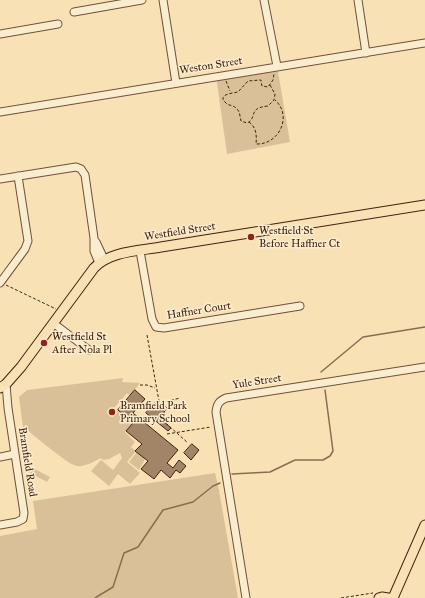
<!DOCTYPE html>
<html>
<head>
<meta charset="utf-8">
<style>
  body { margin:0 }
  canvas { display:block; background:#f8e1b5 }
</style>
</head>
<body>
<canvas width="425" height="598"></canvas>
<script>
const ctx = document.querySelector('canvas').getContext('2d');
ctx.lineJoin = 'round';
function fill(path, color) {
  ctx.fillStyle = color;
  ctx.fill(path, 'evenodd');
}
function stroke(path, color, width, dash) {
  ctx.strokeStyle = color;
  ctx.lineWidth = width;
  ctx.lineCap = dash ? 'butt' : 'round';
  ctx.setLineDash(dash || []);
  ctx.stroke(path);
}
function write(font, color, halo, rows, align = 'center') {
  ctx.font = font + ' "IM FELL Great Primer",serif';
  ctx.lineWidth = 3;
  ctx.setLineDash([]);
  ctx.textBaseline = 'middle';
  ctx.strokeStyle = halo;
  ctx.fillStyle = color;
  for (const [text, x, y, turn = 0] of rows) {
    ctx.save();
    ctx.translate(x, y);
    ctx.rotate((+turn || 0) * Math.PI / 180);
    ctx.textAlign = isNaN(turn) ? turn : align;
    if (halo) ctx.strokeText(text, 0, 0);
    ctx.fillText(text, 0, 0);
    ctx.restore();
  }
}
fill(new Path2D(`
  M277 66 290 142 227 154 216 76Z
  M123 378 122 382 140 383 130 396 127 393 114 408 129 420 133 417 136 420 125 432 135 442 131 447 136 451 127 462 140 473 130 484 118 474 109 486 91 471 101 460 113 470 122 458 120 453 109 459 103 460 100 458C94 462 84 467 77 466 68 465 33 434 23 427L19 397 27 390Z
  M137 452 145 459 139 470 129 462Z
  M33 468 50 477 47 482 30 473Z
  M215 473 218 485 238 598H0V536L37 529 33 501Z`), '#d9c099');
stroke(new Path2D(`
  M321 372 363 337 425 327
  M232 474 270 472 295 460H323L330 456 333 451 325 390
  M95 598 113 587 124 553 138 547 163 510 193 502 213 486 220 483`), '#8a6d51', 1.5);
const building = new Path2D(`
  M135 390 145 399 133 413 178 450 167 463 173 468 179 460 186 466 180 473 176 470 170 478 161 470 154 479 141 469 148 461 135 451 142 444 126 431 133 423 118 410Z
  M155 403 165 412 160 418 171 428 168 431 146 413Z
  M192 444 199 450 191 460 184 453Z`);
fill(building, '#a18566');
stroke(building, '#432110', 1);
const minor = new Path2D(`
  M163 0 176 83
  M264 0 277 66
  M358 0 366 53
  M74 12 142 0
  M0 34 58 24
  M0 112 425 43
  M0 179 76 167 81 169 85 175 94 238V251L99 263
  M96 242 104 259
  M140 251 152 319 156 327 164 328 300 306
  M0 283 25 249 28 241 18 176
  M53 323 89 350
  M0 457 15 454
  M0 525 17 522 23 519 24 513 8 408 6 384
  M246 598 216 412C217 404 219 401 226 398L425 367`);
const major = new Path2D(`
  M0 388 6 384 21 367 94 268C110 251 139 251 161 247L425 205
  M379 598 382 597 388 598
  M393 598 425 525`);
stroke(minor, '#705139', 9);
stroke(major, '#432110', 11);
stroke(new Path2D(`
  M226 81 230 91
  M270 85 275 94 274 100 268 106C247 108 258 118 247 123L241 121C240 117 240 112 237 109 234 105 229 106 226 103 216 94 234 93 238 92L248 81 260 80H261V82L262 86 268 87 273 80 274 74
  M249 122C256 127 257 135 256 144 279 145 293 116 275 100
  M6 285 56 309
  M147 335 159 401 161 403 180 398
  M140 385H147L155 388
  M161 403 167 408 173 406
  M167 408 166 410 160 418 188 443
  M167 434 211 427
  M341 598 373 593`), '#432110', 1, [3, 2]);
stroke(minor, '#faeccf', 7);
stroke(major, '#f8e1b5', 9);
for (const [x, y, r, color] of [
  [251,237,4,"#8f2418"],
  [44,343,4,"#8f2418"],
  [112,412,4,"#8f2418"]
]) {
  const dot = new Path2D();
  dot.arc(x, y, r, 0, 2 * Math.PI);
  ctx.fillStyle = color;
  ctx.fill(dot);
  stroke(dot, '#faeccf', 1.5);
}
write('11px', '#432110', '#faeccf', [
  ["Weston Street",211,66,-9],
  ["Westfield Street",180,232,-9],
  ["Haffner Court",199,311,-9],
  ["Yule Street",257,382,-9],
  ["Bramfield Road",27,462,81]
]);
write('11px', '#432110', '#faeccf', [
  ["Westfield St",259,231],
  ["Before Haffner Ct",259,244],
  ["Westfield St",52,337],
  ["After Nola Pl",52,350],
  ["Bramfield Park",120,406],
  ["Primary School",120,419]
], 'left');
</script>
</body>
</html>
